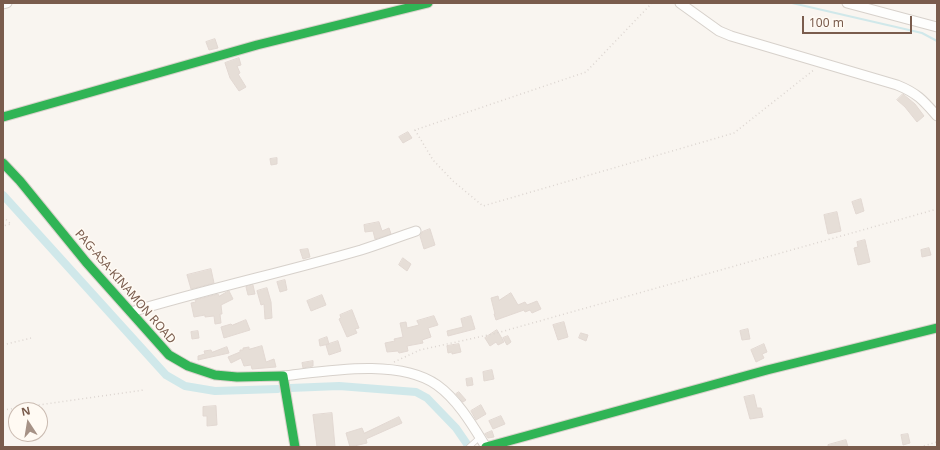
<!DOCTYPE html>
<html>
<head>
<meta charset="utf-8">
<style>
  body { margin:0 }
  #map { position:relative; width:940px; height:450px; overflow:hidden; background:#f9f5f0; font-family:"Noto Sans",sans-serif }
  canvas { display:block }
  .frame { position:absolute; inset:0; border:4px solid #7a5c4d; pointer-events:none }
  .north { position:absolute; left:8px; top:402px; width:40px; height:40px; box-sizing:border-box; background:#fffaf3; border:1px solid #cabbb1; border-radius:50%; rotate:348deg; font-size:11px; font-weight:700; line-height:16px; text-align:center; color:#7a5c4d }
  .north::after { content:''; display:block; margin:auto; width:14px; height:18px; background:#a69286; clip-path:polygon(50% 0,100% 100%,50% 72%,0 100%) }
  .scale { position:absolute; left:802px; top:16px; width:110px; height:18px; box-sizing:border-box; border:2px solid #7a5c4d; border-top:0; padding-left:5px; font-size:12px; line-height:14px; white-space:nowrap; color:#7a5c4d; -webkit-text-stroke:3px #fffaf3; paint-order:stroke }
</style>
</head>
<body>
<div id="map">
<canvas width="940" height="450"></canvas>
<div class="frame"></div>
<div class="north">N</div>
<div class="scale">100 m</div>
</div>
<script>
const ctx = document.querySelector('canvas').getContext('2d');
ctx.lineJoin = 'round';
function stroke(path, color, width, dash) {
  ctx.strokeStyle = color;
  ctx.lineWidth = width;
  ctx.lineCap = dash ? 'butt' : 'round';
  ctx.setLineDash(dash || []);
  ctx.stroke(path);
}
function fill(path, color) {
  ctx.fillStyle = color;
  ctx.fill(path, 'evenodd');
}
function write(font, color, halo, rows, align = 'center') {
  ctx.font = font + ' "Noto Sans",sans-serif';
  ctx.lineWidth = 3;
  ctx.setLineDash([]);
  ctx.textBaseline = 'middle';
  ctx.strokeStyle = halo;
  ctx.fillStyle = color;
  for (const [text, x, y, turn = 0] of rows) {
    ctx.save();
    ctx.translate(x, y);
    ctx.rotate((+turn || 0) * Math.PI / 180);
    ctx.textAlign = isNaN(turn) ? turn : align;
    if (halo) ctx.strokeText(text, 0, 0);
    ctx.fillText(text, 0, 0);
    ctx.restore();
  }
}
stroke(new Path2D(`
  M792 3 922 33 937 41`), '#d0e8ea', 2);
stroke(new Path2D(`
  M3 195 166 375 185 386 215 391 278 389
  M290 388 339 386 416 392 427 398 456 428 467 444`), '#d0e8ea', 8);
const building = new Path2D(`
  M215 39 218 48 209 50 206 42Z
  M239 58 241 65 237 66 240 73 238 74 246 87 239 91 230 78 225 63Z
  M903 94 915 104 924 116 917 122 905 107 897 100Z
  M408 132 412 138 403 143 399 137Z
  M277 158V164L271 165 270 159Z
  M861 199 864 211 856 214 852 202Z
  M837 212 841 231 828 234 824 215Z
  M379 222 382 231 389 228 391 234 375 239 373 231 365 232 364 225Z
  M430 229 435 245 424 249 420 236 422 232Z
  M865 240 870 262 858 265 854 248 858 247 857 242Z
  M929 248 931 255 922 257 921 250Z
  M308 249 310 257 303 259 300 250Z
  M403 258 411 264 407 271 399 265Z
  M211 269 214 283 191 289 187 275Z
  M285 280 287 290 280 292 277 282Z
  M253 285 255 294 248 295 246 287Z
  M267 288 271 302 272 318 265 319 264 304 261 305 257 291Z
  M229 291 233 299 221 305 222 314H220L221 323 215 324 214 316 205 317V315L194 317 191 303 196 302 195 300 218 294 219 296Z
  M511 293 518 305 525 302 527 305 537 301 541 309 532 313 530 310 525 312 524 310 496 320 494 314H495L491 298 498 296 499 300Z
  M322 295 326 305 311 311 307 301Z
  M352 310 359 328 355 329 357 333 347 337 339 319 341 318 340 315Z
  M434 316 438 325 428 328 431 337 422 340 423 343 407 346 408 351 399 353 398 351 387 352 385 343 395 341 394 339 403 337 400 323 406 322 407 328 419 325 417 321Z
  M471 316 475 329 448 336 447 331 463 327 461 319Z
  M246 320 250 330 224 338 221 327 231 324 232 325Z
  M564 322 568 337 558 340 553 325Z
  M748 329 750 339 742 340 740 331Z
  M497 330 504 342 498 345 496 342 490 346 485 338Z
  M198 331 199 338 192 339 191 332Z
  M581 333 588 335 586 341 579 338Z
  M508 336 511 342 507 345 503 338Z
  M327 337 329 344 320 346 319 340Z
  M338 341 341 351 329 355 326 345Z
  M459 344 461 352 452 354V352L448 353 447 346Z
  M764 344 767 352 762 354 764 358 756 362 751 350Z
  M262 346 266 362 274 359 276 367 252 369 251 365 244 366 241 358 231 363 228 357 240 352V350H243V348L249 347V349Z
  M227 347 229 353 198 360V356L205 354 204 351 211 350 212 352Z
  M313 361V366L303 368 302 363Z
  M492 370 494 379 484 381 483 372Z
  M472 378 473 385 467 386 466 379Z
  M459 392 466 400 463 402 456 394Z
  M754 395 757 408H761L763 417 750 419 744 397Z
  M481 405 486 414 476 420 471 411Z
  M216 406 217 425 207 426V416H203V407Z
  M332 413 335 447H317L313 415Z
  M501 416 505 424 493 429 489 421Z
  M399 417 402 423 366 439 367 443 350 447 346 433 362 428 364 433Z
  M492 431 494 437 488 438 485 434Z
  M908 434 910 443 903 445 901 435Z
  M846 440 848 447H828V445Z`);
fill(building, '#e6ded7');
stroke(building, '#e2d8d2', 1);
const lane = new Path2D(`
  M469 447 480 437`);
const street = new Path2D(`
  M680 3 719 31 731 36 897 85C917 93 923 100 937 116
  M847 3 937 27
  M3 4 7 3
  M131 312C207 289 285 272 361 250 380 244 398 237 416 231
  M283 376C327 371 399 358 437 385 458 400 473 426 486 447`);
const fast = new Path2D(`
  M3 117 257 45 428 3
  M3 163 20 181 86 262 169 355 188 366 215 375 237 377 283 376 295 447
  M486 447 767 370 937 328`);
stroke(lane, '#d7d1cb', 6);
stroke(street, '#d7d1cb', 11);
stroke(fast, '#d9d2cb', 11);
stroke(new Path2D(`
  M652 3 586 72 415 130 433 160 453 181 483 206 734 133 815 69
  M3 217 11 224 3 226
  M3 345 31 338
  M394 362 420 350 497 333 937 209
  M3 410 144 390
  M920 447 937 442`), '#dcd5d0', 1.5, [1, 3]);
stroke(lane, '#fefefd', 4.5);
stroke(street, '#fefefd', 9);
stroke(fast, '#30b455', 9);
write('12px', '#7a5c4d', '#fffaf3', [
  ["PAG-ASA-KINAMON ROAD",125,287,49]
]);
</script>
</body>
</html>
